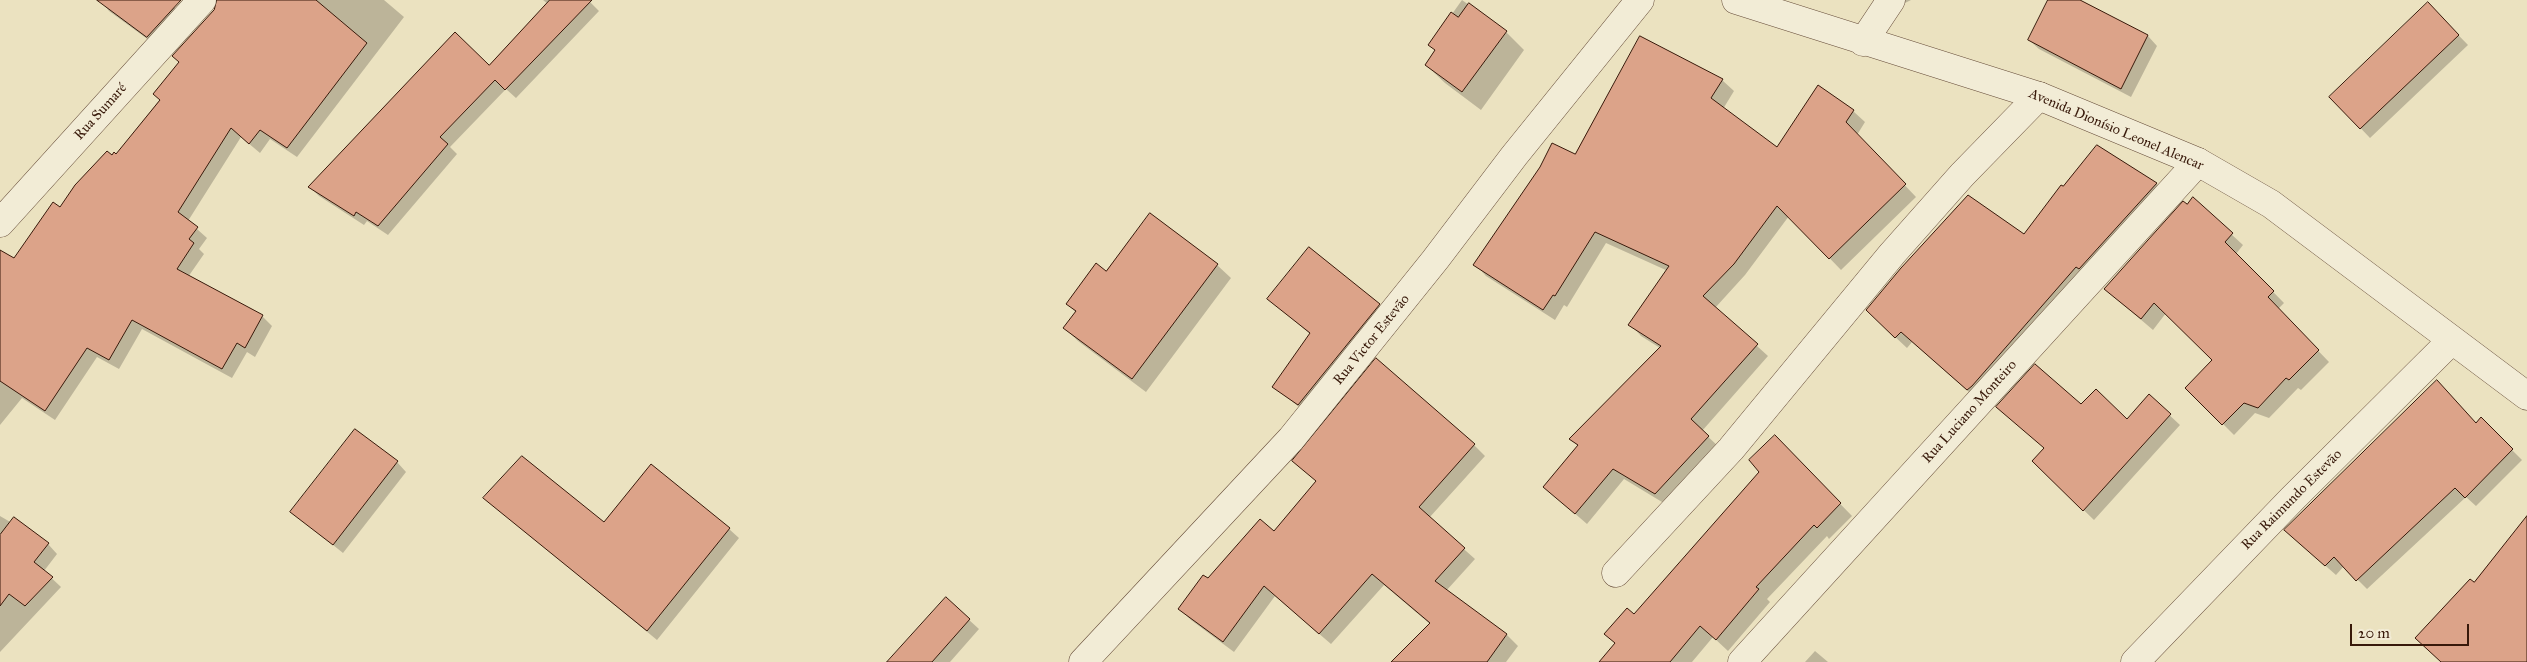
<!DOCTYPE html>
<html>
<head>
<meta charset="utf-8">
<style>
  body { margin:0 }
  #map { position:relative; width:2527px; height:662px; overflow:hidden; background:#ebe2c0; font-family:"IM FELL Great Primer",serif }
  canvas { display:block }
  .scale { position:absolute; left:2350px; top:624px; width:119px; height:22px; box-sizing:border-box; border:2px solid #38190a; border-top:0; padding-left:6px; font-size:15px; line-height:18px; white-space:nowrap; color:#38190a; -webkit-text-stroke:4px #f2ecd6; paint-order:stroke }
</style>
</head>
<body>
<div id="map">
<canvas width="2527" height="662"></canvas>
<div class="scale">20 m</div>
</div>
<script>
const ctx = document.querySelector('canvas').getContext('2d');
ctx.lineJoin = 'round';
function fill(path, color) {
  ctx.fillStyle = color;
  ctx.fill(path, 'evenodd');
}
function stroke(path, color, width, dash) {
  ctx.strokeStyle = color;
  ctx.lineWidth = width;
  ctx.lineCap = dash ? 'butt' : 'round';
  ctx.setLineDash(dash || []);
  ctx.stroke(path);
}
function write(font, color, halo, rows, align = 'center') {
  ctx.font = font + ' "IM FELL Great Primer",serif';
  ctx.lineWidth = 4.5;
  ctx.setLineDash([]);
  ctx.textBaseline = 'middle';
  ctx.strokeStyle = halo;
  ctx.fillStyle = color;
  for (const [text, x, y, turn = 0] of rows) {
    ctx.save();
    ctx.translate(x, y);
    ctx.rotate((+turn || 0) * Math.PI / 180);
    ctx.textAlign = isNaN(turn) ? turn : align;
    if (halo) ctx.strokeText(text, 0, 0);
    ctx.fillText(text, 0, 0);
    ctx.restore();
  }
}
fill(new Path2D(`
  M101 0H166L184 16 157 46 109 11Z
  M238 0H384L404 17 297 157 270 139 260 153 241 137 188 221 207 238 199 249 204 254 188 277 262 316 272 326 255 357 247 352 232 378 142 329 119 369 97 357 55 420 22 398 0 425V297L61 208 116 155Z
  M543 0H588L599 11 516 98 506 89 450 147 457 154 388 235 367 221 364 225 319 196 310 187 490 67 548 4Z
  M1462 0 1506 32 1524 50 1481 110 1445 83 1426 65 1436 51 1430 45Z
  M1901 0H1911L1905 3Z
  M2050 0H2077L2148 36 2157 46 2131 97 2039 49 2029 40Z
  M2428 4 2468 45 2370 138 2331 97Z
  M1722 80 1734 91 1723 109 1777 149 1853 111 1865 122 1857 135 1916 197 1841 270 1789 216 1745 275 1715 308 1768 356 1702 431 1720 448 1667 505 1624 479 1587 524 1544 487 1578 446 1570 439 1660 348 1641 336 1630 324 1668 271 1606 243 1567 307 1564 305 1555 320 1486 276 1475 264 1575 155Z
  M2097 147 2157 184 2167 195 1978 400 1912 342 1907 348 1878 321 2024 236Z
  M2193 199 2243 245 2236 254 2284 303 2278 309 2329 362 2301 390 2298 388 2269 418 2255 413 2234 435 2187 388 2213 360 2166 313 2153 330 2105 289Z
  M1150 214 1217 265 1231 278 1146 392 1078 341 1065 328 1076 313 1067 303 1106 273Z
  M1269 299 1379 305 1388 314 1308 414 1274 387 1310 334Z
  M2149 396 2180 425 2094 520 2033 461 2127 421Z
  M2481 419 2522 460 2476 506 2466 497 2367 589 2344 566 2336 575 2295 539Z
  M1775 437 1852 516 1829 539 1827 536 1767 599 1770 602 1728 651 1713 637 1692 662H1603L1616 644 1606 634 1634 615 1761 472Z
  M1474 445 1485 456 1429 518 1475 559 1446 591 1507 635 1518 646 1506 662H1392L1430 624 1384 585 1331 644 1275 596 1234 652 1191 620 1180 609 1208 580 1274 533Z
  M397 462 406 472 343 553 292 512Z
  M485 498 604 524 729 529 739 538 657 640Z
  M0 516 48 544 57 554 44 571 61 587 0 652Z
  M946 599 979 629 950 662H889Z
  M1815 651 1828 662H1805Z`), '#0003');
const building = new Path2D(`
  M97 0H181L147 37Z
  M217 0H316L367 43 287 148 260 130 249 144 231 128 178 212 198 227 189 239 194 243 177 269 263 315 245 348 237 343 222 369 132 320 109 360 87 348 45 411 0 381V250L14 258 53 202 60 207 75 185 107 151 112 155 114 152 116 154 160 100 153 94 179 62 172 56 214 10Z
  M550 0H592L505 90 495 80 440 137 448 144 378 226 356 212 354 216 308 187 455 32 489 65Z
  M2048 0H2080L2148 35 2121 89 2028 40Z
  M2428 2 2459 35 2360 129 2329 97Z
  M1469 3 1507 31 1462 92 1425 65 1435 50 1428 45 1451 12 1458 17Z
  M1640 36 1723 79 1711 98 1777 147 1818 85 1854 110 1846 122 1906 184 1829 259 1777 206 1734 264 1703 296 1758 344 1691 419 1709 436 1655 494 1613 469 1575 514 1543 487 1578 445 1569 439 1661 346 1628 325 1669 266 1595 232 1555 296 1553 295 1543 310 1473 265 1540 167 1552 143 1575 154Z
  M2097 145 2157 183 2079 269 2076 267 1972 386 1967 390 1901 332 1895 338 1866 310 1901 268 1968 195 2024 234 2061 185 2063 186Z
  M2193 197 2233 233 2225 242 2274 291 2268 297 2319 350 2289 380 2286 378 2258 408 2244 403 2222 425 2185 388 2212 360 2154 303 2141 319 2104 289 2183 201 2187 204Z
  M1150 213 1218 264 1132 379 1063 328 1076 311 1066 304 1096 263 1106 271Z
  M1309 247 1380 304 1298 405 1272 387 1310 333 1267 299Z
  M1376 358 1475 444 1419 507 1465 548 1435 581 1507 634 1487 662H1391L1430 623 1372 574 1319 634 1264 586 1223 642 1178 609 1203 575 1208 578 1260 519 1274 531 1316 481 1292 461Z
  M2035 364 2081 404 2096 389 2127 419 2149 394 2171 414 2083 511 2032 461 2044 448 1996 407Z
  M2437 380 2476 423 2481 417 2513 449 2465 498 2455 488 2356 581 2334 557 2325 566 2284 530Z
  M355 429 398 461 333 545 290 512Z
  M1775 435 1841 503 1817 528 1814 525 1756 587 1759 589 1716 640 1700 626 1670 662H1599L1615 643 1604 634 1627 608 1634 614 1759 472 1749 460Z
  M522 456 604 522 651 464 730 528 647 631 483 498Z
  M2527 516V662H2441L2415 638 2470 579 2474 582Z
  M14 517 49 543 34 562 53 577 25 606 9 594 0 606V535Z
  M946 597 970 619 932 662H887Z`);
fill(building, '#dca389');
stroke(building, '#38190a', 1);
const minor = new Path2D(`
  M1863 42 1891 0
  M0 223 202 0
  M1616 573 1731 449 1892 254 1962 175 2039 96
  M1083 662 1291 439 1435 260 1514 156 1640 0
  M1742 662 2198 162
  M2135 662 2292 499 2451 341`);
const tertiary = new Path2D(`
  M1736 0 2039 96 2198 162 2271 204 2527 396`);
stroke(minor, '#654b38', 29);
stroke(tertiary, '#654b38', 29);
stroke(minor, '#f2ecd6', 28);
stroke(tertiary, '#f2ecd6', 28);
write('14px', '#38190a', '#f2ecd6', [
  ["Rua Sumaré",101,112,-48],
  ["Avenida Dionísio Leonel Alencar",2116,130,23],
  ["Rua Victor Estevão",1372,340,-51],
  ["Rua Luciano Monteiro",1970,412,-48],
  ["Rua Raimundo Estevão",2292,500,-45]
]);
</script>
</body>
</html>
